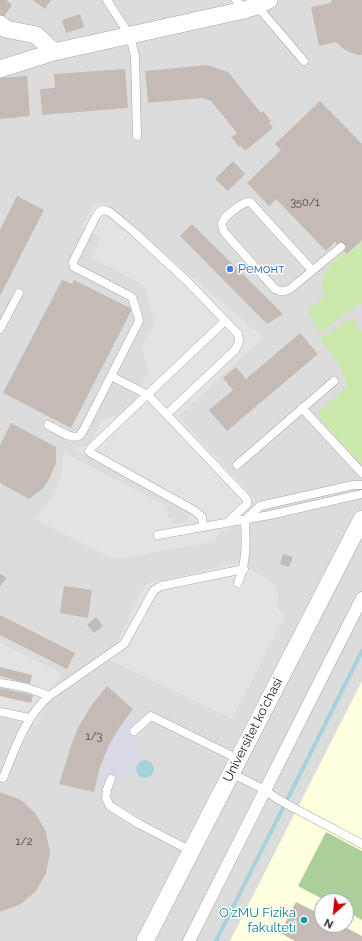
<!DOCTYPE html>
<html>
<head>
<meta charset="utf-8">
<style>
  body { margin:0 }
  #map { position:relative; width:362px; height:941px; overflow:hidden; background:#f0ece5; font-family:Raleway,sans-serif }
  canvas { display:block }
  .north { position:absolute; left:314px; top:893px; width:40px; height:40px; box-sizing:border-box; background:#fff; border:1px solid #a5a5a5; border-radius:50%; rotate:207deg; font-size:11px; font-weight:700; line-height:16px; text-align:center; color:#1f1f1f }
  .north::after { content:''; display:block; margin:auto; width:14px; height:18px; background:#cc0106; clip-path:polygon(50% 0,100% 100%,50% 72%,0 100%) }
</style>
</head>
<body>
<div id="map">
<canvas width="362" height="941"></canvas>
<div class="north">N</div>
</div>
<script>
const ctx = document.querySelector('canvas').getContext('2d');
ctx.lineJoin = 'round';
function fill(path, color) {
  ctx.fillStyle = color;
  ctx.fill(path, 'evenodd');
}
function stroke(path, color, width, dash) {
  ctx.strokeStyle = color;
  ctx.lineWidth = width;
  ctx.lineCap = dash ? 'butt' : 'round';
  ctx.setLineDash(dash || []);
  ctx.stroke(path);
}
function write(font, color, halo, rows, align = 'center') {
  ctx.font = font + ' Raleway,sans-serif';
  ctx.lineWidth = 3;
  ctx.setLineDash([]);
  ctx.textBaseline = 'middle';
  ctx.strokeStyle = halo;
  ctx.fillStyle = color;
  for (const [text, x, y, turn = 0] of rows) {
    ctx.save();
    ctx.translate(x, y);
    ctx.rotate((+turn || 0) * Math.PI / 180);
    ctx.textAlign = isNaN(turn) ? turn : align;
    if (halo) ctx.strokeText(text, 0, 0);
    ctx.fillText(text, 0, 0);
    ctx.restore();
  }
}
fill(new Path2D(`
  M0 0H362V941H0ZM322 901H346V925H322Z`), '#dddcdc');
fill(new Path2D(`
  M362 681V941H230ZM322 901H346V925H322Z`), '#fffedf');
fill(new Path2D(`
  M362 241V302L320 333 307 310 325 296C316 276 331 265 343 252L347 256Z
  M352 318 362 333V466L318 416 319 411 322 408 347 387 341 368 320 338Z`), '#cbe9ac');
fill(new Path2D(`
  M326 832 362 851V920L346 911V901H326L298 886Z`), '#abcf9a');
fill(new Path2D(`
  M105 203 263 337 179 416 236 479 256 500 230 529 221 530 214 542 121 558H111L35 519 52 496 60 482 62 471 63 452 167 506 168 517 175 523H180L186 521 191 513 75 450 89 445 102 420 130 410 148 372 141 347 155 324 144 285 92 258 102 238 82 228 94 204Z
  M237 563 268 579 274 585 279 596 276 606 285 617 232 719 110 660 138 597 146 584Z
  M0 643 61 673 36 725 11 720 0 716Z`), '#e3e3e3');
fill(new Path2D(`
  M128 716 138 746 146 757H142L135 762 133 770 134 776 120 777 96 783 108 747Z`), '#d9dae5');
fill(new Path2D(`
  M136 769a9 9 0 1 1 18 0a9 9 0 1 1-18 0Z`), '#a6d2dd');
stroke(new Path2D(`
  M216 941 362 651`), '#a6d2dd', 4);
fill(new Path2D(`
  M0 0H6L12 5 1 21 0 20Z
  M33 0H51L45 9Z
  M332 0H362V55H357L345 50 336 42 319 46 311 7 330 3Z
  M80 14 84 27 66 33 62 20Z
  M207 65 228 72 261 113 263 111 271 121 269 123 273 128 245 151 241 146 239 147 231 137 237 133 211 101 202 98 148 103 145 71Z
  M125 69 128 108 42 115 40 89 55 88 54 74Z
  M27 76 30 116 0 119V78Z
  M320 101 362 144V240L347 254 335 242 326 251 276 199 269 206 247 183 281 150 275 144Z
  M233 161 245 174 228 191 215 179Z
  M17 196 44 210 0 296V230Z
  M192 224 283 314 267 324 180 236Z
  M62 280 72 284 74 280 132 309 71 428 3 393Z
  M300 333 318 354 227 431 209 410 233 390 223 378 236 367 246 379Z
  M11 423 56 447V463L48 481 43 488 29 499 0 483V445Z
  M283 554 293 557 289 567 280 564Z
  M0 574 7 578 0 586Z
  M64 586 92 590 88 618 60 613Z
  M0 615 75 653 67 669 0 635Z
  M96 617 103 626 94 633 87 625Z
  M0 667 32 675 30 684 0 676Z
  M107 686 133 709 119 728 108 747 99 770 94 792 59 784 71 746 78 728 91 706Z
  M0 688 33 695 31 703 0 696Z
  M0 792 21 800 36 814 46 832 50 853 46 873 36 891 21 904 0 912Z
  M296 902 322 915V925H341L362 936V941H295L280 933Z`), '#c4bbb4');
const service = new Path2D(`
  M107 0 130 36 135 56 137 136
  M236 0 244 10
  M257 6 304 61
  M312 270 250 202C243 201 224 216 222 223 222 226 223 229 224 232L275 289C281 292 284 292 290 289L341 247
  M0 329 19 293
  M111 376 148 395 245 497 247 500V504L228 522
  M302 408 362 473
  M48 425C54 428 71 440 79 436 80 436 82 432 83 431L139 321 138 316 132 297 74 267 73 262 96 216 100 211 104 210 110 212 134 232 187 281 238 334C240 341 239 344 235 350L167 414
  M237 465 334 381
  M203 526 202 517 195 511 91 453 89 451 90 449 225 321
  M158 535 270 515 362 494
  M238 583C247 560 246 544 245 520L260 506 353 485H362
  M0 683C17 685 33 689 49 696
  M0 712 29 718
  M134 731 151 716 238 759
  M231 773 265 790 276 798 292 807 362 844
  M3 778C15 749 25 717 49 696L124 644 154 590 161 586 244 569
  M111 779 107 789 106 798 110 806 139 824 191 851`);
const pedestrian = new Path2D(`
  M189 941 362 598`);
const minor = new Path2D(`
  M0 24 6 29 36 35 54 52
  M0 69 54 52 244 10 257 6 269 0
  M145 941 362 519`);
stroke(service, '#a6a6a6', 9);
stroke(pedestrian, '#a6a6a6', 13);
stroke(minor, '#a6a6a6', 18);
stroke(service, '#fff', 8);
stroke(pedestrian, '#fff', 12);
stroke(minor, '#fff', 17);
for (const [x, y, r, color] of [
  [230,269,4,"#3f7fe0"],
  [304,920,4,"#0f9aa8"]
]) {
  const dot = new Path2D();
  dot.arc(x, y, r, 0, 2 * Math.PI);
  ctx.fillStyle = color;
  ctx.fill(dot);
  stroke(dot, '#fff', 1.5);
}
write('11px', '#484644', null, [
  ["350/1",305,203],
  ["1/3",94,737],
  ["1/2",24,842]
]);
write('13px', '#366cbe', '#fff', [
  ["Ремонт",238,269]
], 'left');
write('13px', '#1f1f1f', '#fff', [
  ["Universitet ko'chasi",253,730,-63]
]);
write('13px', '#0d838f', '#fff', [
  ["O'zMU Fizika",296,913],
  ["fakulteti",296,928]
], 'right');
</script>
</body>
</html>
